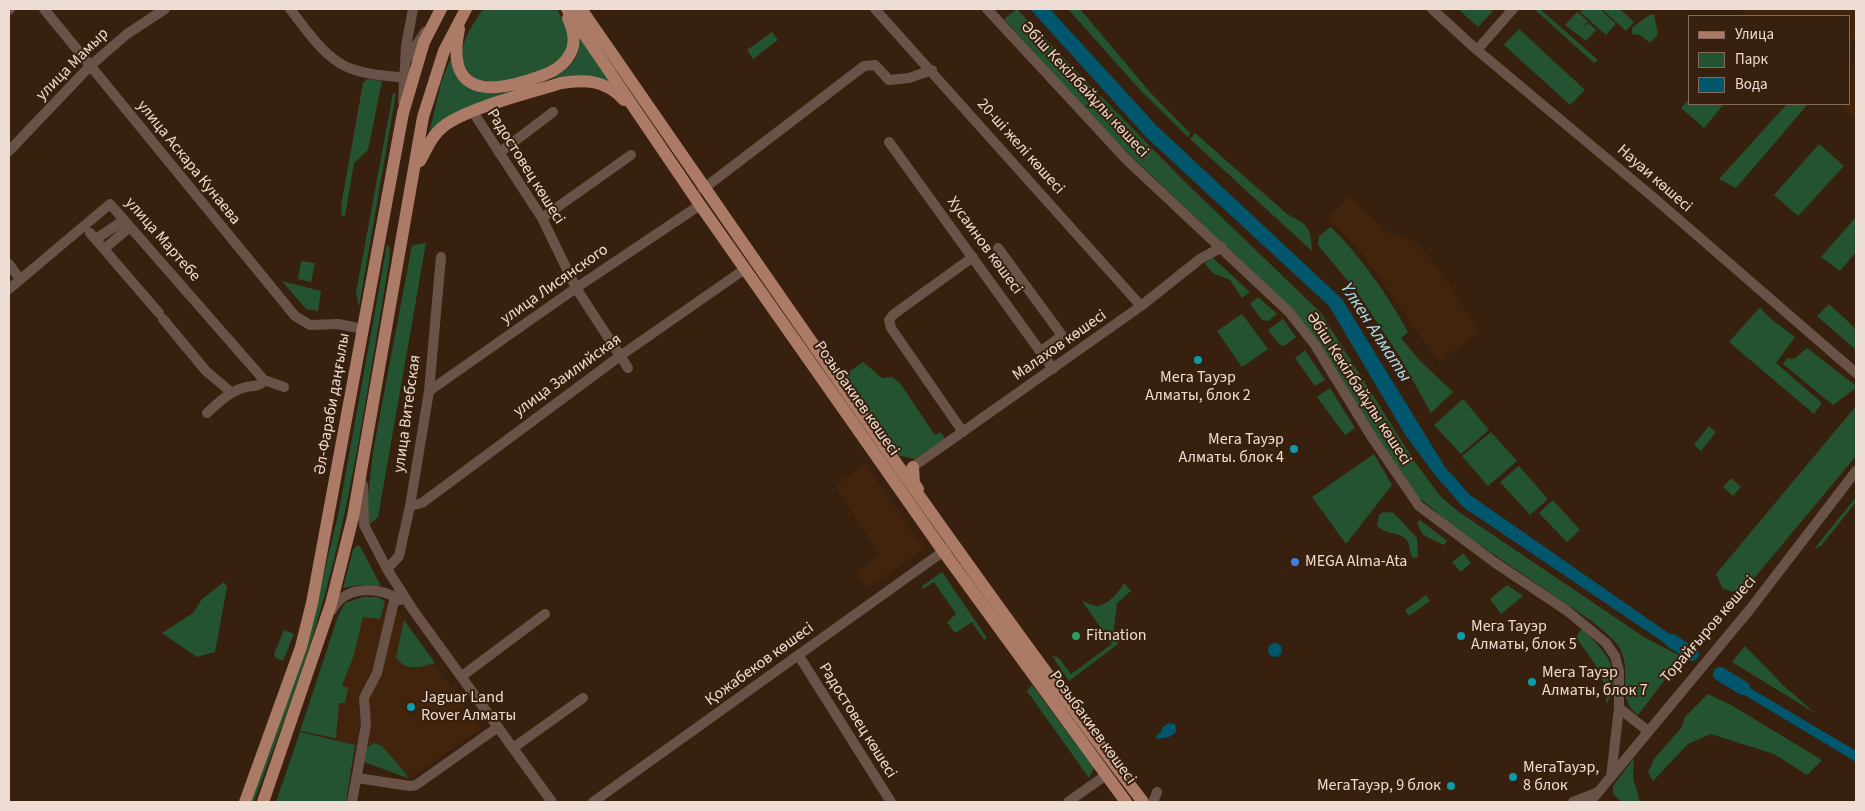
<!DOCTYPE html>
<html>
<head>
<meta charset="utf-8">
<style>
  body { margin:0 }
  #map { position:relative; width:1865px; height:811px; overflow:hidden; background:#38200e; font-family:"Source Sans 3",sans-serif }
  canvas { display:block }
  .frame { position:absolute; inset:0; border:10px solid #eeddd2; pointer-events:none }
  .legend { position:absolute; left:1688px; top:15px; width:162px; height:90px; box-sizing:border-box; background:#38200e; border:1px solid #816c5c; margin:0; padding:6px 9px; list-style:none; font-size:15px; color:#eeddd2 }
  .legend li { display:flex; align-items:center; gap:10px; height:25px }
  .legend b { width:25px; border:1px solid #816c5c }
</style>
</head>
<body>
<div id="map">
<canvas width="1865" height="811"></canvas>
<div class="frame"></div>
<ul class="legend">
<li><b style="height:6px;background:#ab7b67"></b>Улица</li>
<li><b style="height:14px;background:#245332"></b>Парк</li>
<li><b style="height:14px;background:#00576d"></b>Вода</li>
</ul>
</div>
<script>
const ctx = document.querySelector('canvas').getContext('2d');
ctx.lineJoin = 'round';
function fill(path, color) {
  ctx.fillStyle = color;
  ctx.fill(path, 'evenodd');
}
function stroke(path, color, width, dash) {
  ctx.strokeStyle = color;
  ctx.lineWidth = width;
  ctx.lineCap = dash ? 'butt' : 'round';
  ctx.setLineDash(dash || []);
  ctx.stroke(path);
}
function write(font, color, halo, rows, align = 'center') {
  ctx.font = font + ' "Source Sans 3",sans-serif';
  ctx.lineWidth = 4;
  ctx.setLineDash([]);
  ctx.textBaseline = 'middle';
  ctx.strokeStyle = halo;
  ctx.fillStyle = color;
  for (const [text, x, y, turn = 0] of rows) {
    ctx.save();
    ctx.translate(x, y);
    ctx.rotate((+turn || 0) * Math.PI / 180);
    ctx.textAlign = isNaN(turn) ? turn : align;
    if (halo) ctx.strokeText(text, 0, 0);
    ctx.fillText(text, 0, 0);
    ctx.restore();
  }
}
fill(new Path2D(`
  M1741 9H1856V37L1849 46V16H1750Z
  M1856 63V119L1839 104H1849V72Z
  M1348 196 1389 233 1416 241 1437 266 1479 331 1439 363 1358 248 1328 218Z
  M865 464 925 549 868 588 857 572 880 554 835 486Z
  M363 597H377L397 610 481 729 409 779 354 757 355 745 300 731 338 616 345 603Z`), '#42230c');
fill(new Path2D(`
  M483 9H557C563 20 571 32 568 46 563 66 523 78 505 81 496 83 486 80 477 80 448 58 468 32 483 9Z
  M1017 9 1098 94 1084 108 1004 19Z
  M1068 9H1080L1149 91 1190 133 1188 137 1141 91Z
  M1458 9H1490L1493 11 1478 27Z
  M1534 9H1540L1598 60 1594 63Z
  M1583 9H1600L1616 24 1606 35 1580 12Z
  M1602 9H1620L1634 22 1626 31Z
  M1577 12 1588 21 1582 29 1588 23 1596 30 1586 41 1565 25Z
  M1654 14 1658 34 1650 43 1640 35 1632 34V28L1649 15Z
  M1519 29 1585 90 1570 105 1504 45Z
  M772 32 778 40 753 59 747 50Z
  M579 36 617 87C595 73 576 75 551 78 569 70 582 57 579 36Z
  M450 60C481 81 464 99 514 91L428 138 441 83Z
  M367 79 382 81 368 150 354 163 345 216H342L341 206 363 83Z
  M393 93H396L359 307 356 293Z
  M1101 96 1182 179 1321 313 1415 462 1440 496 1459 512 1644 637 1682 657 1638 715C1616 698 1631 677 1622 653 1618 641 1603 631 1593 622L1458 530 1418 497 1388 454 1324 351 1279 296 1131 156 1085 109Z
  M1689 99V104H1724L1704 128 1681 108Z
  M1787 104H1808L1736 188 1719 179Z
  M1195 133 1287 214C1308 225 1311 227 1312 251L1190 139Z
  M1819 144 1844 166 1798 216 1774 195Z
  M1856 217V252L1840 271 1821 257Z
  M1331 227C1362 258 1387 294 1408 332L1401 338 1420 361 1453 392 1431 413 1400 357 1357 292 1318 245 1319 236Z
  M426 243 378 517 368 526 367 505 373 452 412 245Z
  M387 244 390 249 389 263C367 390 350 519 311 642 294 696 273 749 254 802H250L318 597 339 511Z
  M1212 257 1250 292 1242 298 1230 280 1213 273 1205 264Z
  M301 261 315 263 311 282 298 279Z
  M282 281 321 291 318 311 306 309Z
  M1258 297 1277 314 1268 321 1262 320 1250 304Z
  M1829 304 1856 329V350L1817 316Z
  M1760 307C1770 321 1782 326 1795 337L1776 363 1822 403 1814 414 1729 342Z
  M1242 314 1268 349 1242 367 1217 331Z
  M1283 319 1296 337 1284 346 1279 344 1268 330Z
  M1807 348 1856 386V388L1833 405 1783 364 1787 358 1794 359Z
  M1305 350 1325 380 1315 386 1295 358Z
  M863 362 882 378 892 377 900 383 935 435 941 432 945 439 915 459 900 456 843 376Z
  M1330 388 1355 428 1345 435 1317 397Z
  M1463 399 1489 430 1461 454 1434 425Z
  M1856 406V456L1741 594 1723 589 1716 574Z
  M1709 426 1716 432 1701 451 1694 445Z
  M1491 432 1517 461 1488 486 1462 456Z
  M1374 454 1392 485 1346 544 1312 497Z
  M1519 466 1548 499 1530 515 1500 482Z
  M1731 478 1741 487 1733 496 1723 487Z
  M1856 497V502L1821 546 1814 549Z
  M1553 500 1580 530 1567 542 1539 513Z
  M1384 512 1394 513 1417 538 1418 557 1413 558C1408 551 1411 541 1403 537 1394 531 1387 535 1377 526L1379 515Z
  M1420 520 1447 541 1444 545 1423 535 1417 523Z
  M357 545 360 546 381 586 360 585 343 588 353 550Z
  M1463 553 1471 563 1461 572 1452 562Z
  M942 572 987 638 984 640 972 622 957 632H954L947 622 956 614 934 582 923 589 922 586Z
  M224 582 227 587 215 652 197 657 162 633 193 613 202 599Z
  M1124 583 1131 591 1117 603 1114 628 1118 644 1069 681 1052 656 1058 657 1071 674 1112 644 1082 601C1086 602 1093 606 1097 606 1108 605 1120 591 1124 583Z
  M1507 585 1523 596 1501 614 1490 599Z
  M1426 595 1430 601 1409 616 1405 610Z
  M363 597H377L385 601 380 619 363 617 354 655 342 685 348 688 345 703H339L336 738 300 731 338 616 345 603Z
  M404 620 435 663C422 667 404 672 396 657Z
  M1582 629C1604 650 1627 673 1606 704 1608 675 1591 660 1576 637Z
  M284 630 294 634 283 661 275 657 274 654Z
  M1745 646 1784 686 1815 713 1732 662Z
  M1032 685 1094 768 1089 778 1027 691Z
  M1708 694 1731 705 1822 760 1807 775 1774 754 1711 734 1688 744 1653 781 1648 772 1654 759 1681 728 1685 717Z
  M300 732 355 745 346 802H276Z
  M374 743 382 746 407 775V778L362 761 366 748Z
  M1634 758 1633 778 1640 802H1622L1613 794V786Z`), '#245332');
fill(new Path2D(`
  M1030 9H1050L1157 126 1342 299 1445 467 1470 495 1684 644 1688 651 1678 652 1463 507 1435 475 1406 436 1329 306 1147 138Z
  M1268 650a7 7 0 1 1 14 0a7 7 0 1 1-14 0Z
  M1727 678 1745 685 1856 751V762L1731 687Z
  M1169 723 1175 724 1176 732 1169 737 1157 739 1156 736 1162 731V728Z`), '#00576d');
stroke(new Path2D(`
  M1672 641 1692 654
  M1720 674 1743 688`), '#00576d', 14);
stroke(new Path2D(`
  M44 9 295 316 310 325 338 324 363 329
  M290 9C305 28 324 57 347 67 365 75 385 75 404 78
  M875 9 1141 306
  M987 9 1127 160 1289 312 1315 345 1373 439 1419 506 1494 562 1566 610 1606 643 1615 656 1619 671V708L1611 777
  M1432 9 1477 50 1654 198 1856 373
  M9 10 10 9
  M1477 50 1513 9
  M407 59 425 32
  M403 102 406 46 413 9
  M473 112 542 218 576 288 628 368
  M889 142 1053 369
  M9 151 90 66 127 34 165 9
  M499 153 553 112
  M703 189 864 66 875 65 889 80 909 78 932 70
  M542 218 631 155
  M90 233 159 313
  M96 239 124 220
  M998 248 1061 334 1059 338 1041 351
  M104 249 130 227
  M9 264 20 279
  M9 289 110 204 264 380 284 387
  M163 319 206 371 231 392
  M429 391 576 288 700 205
  M207 413C218 403 229 392 243 388 251 385 260 388 264 380
  M963 432 891 328 889 320 894 314 973 257
  M907 471 1141 306 1200 259 1222 247
  M363 485 364 525 387 569 413 610 552 802
  M410 506 422 503 620 356 745 269
  M387 569 399 556 410 506 429 391 441 257
  M332 610C345 585 379 586 400 600
  M799 656 891 802
  M462 676 545 614
  M1619 708 1648 731
  M513 748 583 698
  M357 778 410 786 416 785 498 727
  M352 802 366 725 364 698 377 673 395 597
  M593 802 948 548
  M1068 802 1106 775
  M1153 802 1157 792
  M1573 802 1596 793
  M1590 802 1751 608 1856 471`), '#695248', 10);
stroke(new Path2D(`
  M567 9 700 205 943 551 1126 802
  M581 9C766 275 947 544 1143 802
  M459 29C447 86 478 96 526 81 542 76 561 71 570 54 577 42 573 29 568 18
  M420 161C427 148 432 135 444 126 467 108 530 93 561 83 585 79 606 80 624 100
  M913 467 914 483 918 489
  M245 802 301 647 312 603 403 113 424 42 441 9
  M263 802 331 604 353 517 423 117 444 51 466 9`), '#ab7b67', 12);
for (const [x, y, r, color] of [
  [1198,360,5,"#0f9aa8"],
  [1294,449,5,"#0f9aa8"],
  [1295,562,5,"#3f7fe0"],
  [1076,636,5,"#2e9e5b"],
  [1461,636,5,"#0f9aa8"],
  [1532,682,5,"#0f9aa8"],
  [411,707,5,"#0f9aa8"],
  [1513,777,5,"#0f9aa8"],
  [1451,786,5,"#0f9aa8"]
]) {
  const dot = new Path2D();
  dot.arc(x, y, r, 0, 2 * Math.PI);
  ctx.fillStyle = color;
  ctx.fill(dot);
  stroke(dot, '#38200e', 2);
}
write('16px', '#eeddd2', '#38200e', [
  ["улица Мамыр",73,65,-45],
  ["Әбіш Кекілбайұлы көшесі",1084,90,47],
  ["20-ші желі көшесі",1020,147,48],
  ["улица Аскара Кунаева",188,163,51],
  ["Радостовец көшесі",525,167,58],
  ["Науаи көшесі",1654,179,41],
  ["улица Мартебе",162,240,49],
  ["Хусаинов көшесі",984,246,54],
  ["улица Лисянского",555,285,-35],
  ["Малахов көшесі",1060,346,-35],
  ["улица Заилийская",568,376,-36],
  ["Әбіш Кекілбайұлы көшесі",1358,389,57],
  ["Розыбакиев көшесі",856,399,55],
  ["Әл-Фараби даңғылы",333,404,-80],
  ["улица Витебская",408,414,-82],
  ["Торайғыров көшесі",1709,630,-49],
  ["Қожабеков көшесі",760,665,-36],
  ["Радостовец көшесі",857,721,58],
  ["Розыбакиев көшесі",1092,728,54]
]);
write('16px', '#eeddd2', '#38200e', [
  ["Мега Тауэр",1198,378,"center"],
  ["Алматы, блок 2",1198,396,"center"],
  ["Мега Тауэр",1284,440,"right"],
  ["Алматы. блок 4",1284,458,"right"],
  ["MEGA Alma-Ata",1305,562],
  ["Мега Тауэр",1471,627],
  ["Алматы, блок 5",1471,645],
  ["Fitnation",1086,636],
  ["Мега Тауэр",1542,673],
  ["Алматы, блок 7",1542,691],
  ["Jaguar Land",421,698],
  ["Rover Алматы",421,716],
  ["МегаТауэр,",1523,768],
  ["8 блок",1523,786],
  ["МегаТауэр, 9 блок",1441,786,"right"]
], 'left');
write('italic 18px', '#abe5fa', '#38200e', [
  ["Үлкен Алматы",1375,333,57]
]);
</script>
</body>
</html>
